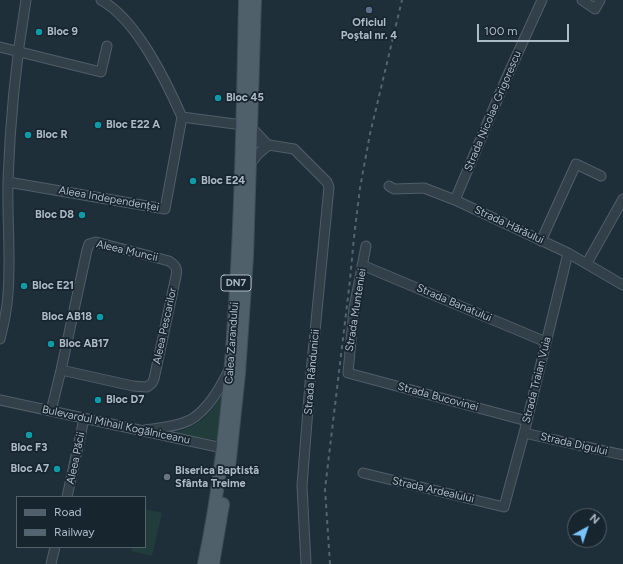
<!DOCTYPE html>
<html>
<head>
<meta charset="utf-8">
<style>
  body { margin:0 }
  #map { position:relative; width:623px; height:564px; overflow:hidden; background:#1e2f39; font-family:Figtree,sans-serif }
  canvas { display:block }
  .legend { position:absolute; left:16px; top:496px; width:130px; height:52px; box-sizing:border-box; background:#17252e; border:1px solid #53616b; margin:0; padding:5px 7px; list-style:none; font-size:12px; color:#acbbc7 }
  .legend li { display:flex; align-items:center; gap:8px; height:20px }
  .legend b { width:20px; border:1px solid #53616b }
  .north { position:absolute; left:567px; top:508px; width:40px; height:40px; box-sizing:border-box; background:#17252e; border:1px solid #53616b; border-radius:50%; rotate:40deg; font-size:11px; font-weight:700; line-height:16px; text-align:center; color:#acbbc7 }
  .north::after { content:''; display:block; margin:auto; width:14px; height:18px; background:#78c5ff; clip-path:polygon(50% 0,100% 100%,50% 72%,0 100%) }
  .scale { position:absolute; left:477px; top:24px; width:92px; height:18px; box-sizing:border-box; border:2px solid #acbbc7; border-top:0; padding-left:5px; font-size:12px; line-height:14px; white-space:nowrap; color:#acbbc7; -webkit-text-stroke:3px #17252e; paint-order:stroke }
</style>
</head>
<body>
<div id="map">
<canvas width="623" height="564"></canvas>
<ul class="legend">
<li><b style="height:5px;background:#4f606a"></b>Road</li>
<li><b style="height:5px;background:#536571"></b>Railway</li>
</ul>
<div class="north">N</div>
<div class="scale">100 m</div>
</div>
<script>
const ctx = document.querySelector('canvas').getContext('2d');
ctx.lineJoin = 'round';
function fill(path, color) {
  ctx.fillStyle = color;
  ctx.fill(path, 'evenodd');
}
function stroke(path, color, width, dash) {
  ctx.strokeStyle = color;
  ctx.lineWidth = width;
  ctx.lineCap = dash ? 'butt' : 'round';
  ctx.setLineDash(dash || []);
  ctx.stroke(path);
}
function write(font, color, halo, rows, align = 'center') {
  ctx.font = font + ' Figtree,sans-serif';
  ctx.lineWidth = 3.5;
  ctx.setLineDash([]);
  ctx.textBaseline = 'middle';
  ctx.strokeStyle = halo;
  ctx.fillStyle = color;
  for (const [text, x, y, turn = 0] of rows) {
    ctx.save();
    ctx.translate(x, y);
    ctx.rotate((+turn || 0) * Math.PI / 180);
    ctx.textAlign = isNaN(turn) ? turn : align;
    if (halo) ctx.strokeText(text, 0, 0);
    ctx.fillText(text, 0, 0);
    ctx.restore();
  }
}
fill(new Path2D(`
  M225 390 218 440 171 434C202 425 209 416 225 390Z
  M145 509 162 513 152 556 131 551 132 547H145Z`), '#213c3a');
const minor = new Path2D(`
  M101 0C137 20 166 81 182 117L250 126 266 143
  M582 0 595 9 600 0
  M0 47 101 72 107 46
  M245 143 259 142 269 145 294 149 327 182 329 187 310 383 302 486 306 564
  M249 165 259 153 269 145
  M8 182 165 209 182 117
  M389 186 394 189 424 188 455 200 568 253 623 285
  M455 200 506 79 542 0
  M541 241 576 164 601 176
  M366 246 354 308 348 373 527 421
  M587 263 623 199
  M362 265 546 342
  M0 339C4 324 7 309 8 294 11 256 7 219 8 181 10 121 16 60 26 0
  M0 400 227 449
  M51 411 61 370 87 250 89 244 96 242 169 261C175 265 178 268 176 276L154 379 152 383 147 387 133 386 61 370
  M145 430C159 428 176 427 190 420 208 410 220 388 229 370
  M524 433 623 455
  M363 473 504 507 524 433 568 253
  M67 497 84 419
  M51 564 55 547`);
const major = new Path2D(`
  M229 468 239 373 247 257 255 0
  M204 564C221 484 229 402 234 321 241 214 243 107 245 0
  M213 564 223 504`);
stroke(minor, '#4f5e68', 11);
stroke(major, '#3e4c56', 14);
stroke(minor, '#32404a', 9);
stroke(major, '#4f606a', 12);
stroke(new Path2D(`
  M330 564 325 489 350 280 354 237 360 188 370 134 402 0`), '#536571', 2, [4, 4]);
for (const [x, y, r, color] of [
  [369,10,4,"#5c6f8a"],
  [39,32,4,"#0f9aa8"],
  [218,98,4,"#0f9aa8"],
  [98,125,4,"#0f9aa8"],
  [28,135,4,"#0f9aa8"],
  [193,181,4,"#0f9aa8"],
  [82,215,4,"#0f9aa8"],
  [24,286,4,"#0f9aa8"],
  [100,317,4,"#0f9aa8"],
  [51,344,4,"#0f9aa8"],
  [98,400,4,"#0f9aa8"],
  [29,435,4,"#0f9aa8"],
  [57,469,4,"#0f9aa8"],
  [167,477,4,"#6b7280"]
]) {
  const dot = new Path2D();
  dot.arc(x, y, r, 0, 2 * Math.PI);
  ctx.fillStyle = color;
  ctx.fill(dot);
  stroke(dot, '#17252e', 1.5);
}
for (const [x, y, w] of [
  [236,283,30]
]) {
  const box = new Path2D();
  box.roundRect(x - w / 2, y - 8, w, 16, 3);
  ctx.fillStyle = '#17252e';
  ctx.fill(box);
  stroke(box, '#acbbc7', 1);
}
write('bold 10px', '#acbbc7', null, [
  ["DN7",236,283]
]);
write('bold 11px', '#acbbc7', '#17252e', [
  ["Oficiul",369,23,"center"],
  ["Poștal nr. 4",369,36,"center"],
  ["Bloc 9",47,32],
  ["Bloc 45",226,98],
  ["Bloc E22 A",106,125],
  ["Bloc R",36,135],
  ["Bloc E24",201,181],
  ["Bloc D8",74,215,"right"],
  ["Bloc E21",32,286],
  ["Bloc AB18",92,317,"right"],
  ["Bloc AB17",59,344],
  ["Bloc D7",106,400],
  ["Bloc F3",29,448,"center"],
  ["Bloc A7",49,469,"right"],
  ["Biserica Baptistă",175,471],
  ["Sfânta Treime",175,484]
], 'left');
write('11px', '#acbbc7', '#17252e', [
  ["Strada Nicolae Grigorescu",493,111,-67],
  ["Aleea Independenței",109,199,10],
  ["Strada Hărăului",509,225,25],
  ["Aleea Muncii",127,251,13],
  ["Strada Banatului",454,303,23],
  ["Strada Munteniei",356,310,-81],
  ["Aleea Pescarilor",165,326,-78],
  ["Calea Zarandului",232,343,-86],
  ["Strada Rândunicii",312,372,-85],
  ["Strada Traian Vuia",537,380,-76],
  ["Strada Bucovinei",438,397,15],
  ["Bulevardul Mihail Kogălniceanu",116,425,12],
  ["Strada Digului",574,444,13],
  ["Aleea Păcii",76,458,-78],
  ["Strada Ardealului",433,490,13]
]);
</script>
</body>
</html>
